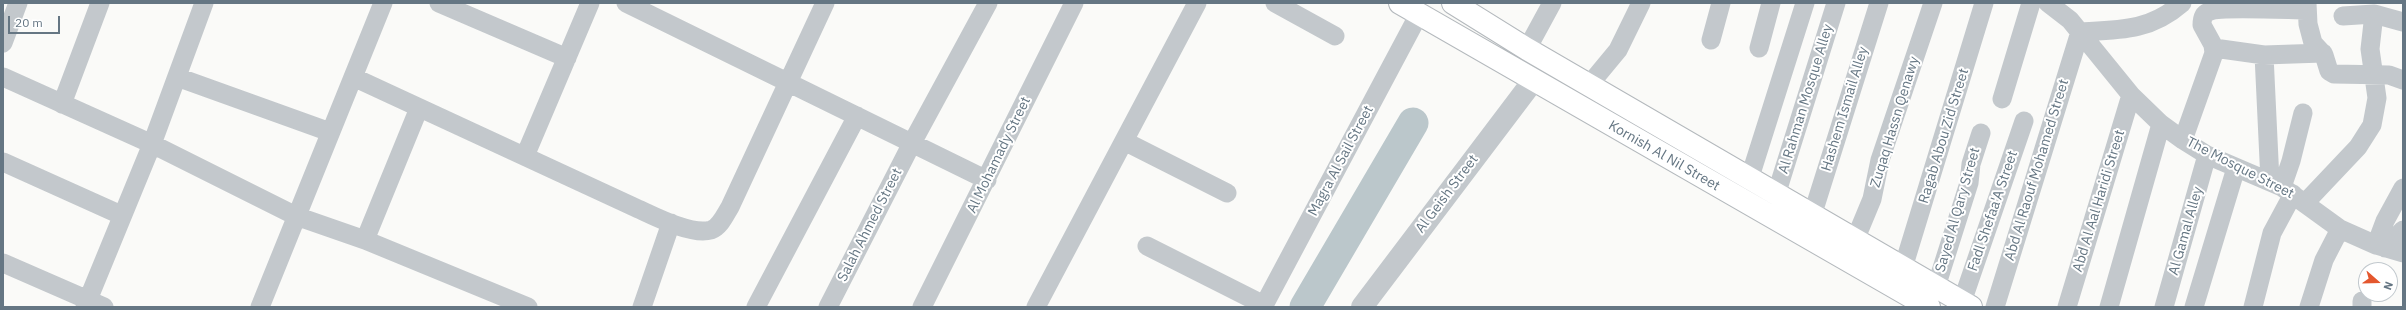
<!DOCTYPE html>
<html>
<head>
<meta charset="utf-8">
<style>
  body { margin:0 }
  #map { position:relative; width:2406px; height:310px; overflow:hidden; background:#fafaf8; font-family:"IBM Plex Sans",sans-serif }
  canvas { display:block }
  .frame { position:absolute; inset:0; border:4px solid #657683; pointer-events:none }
  .north { position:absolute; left:2358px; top:262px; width:40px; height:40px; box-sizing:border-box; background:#fff; border:1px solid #c1c8cd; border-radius:50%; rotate:110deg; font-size:11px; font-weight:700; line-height:16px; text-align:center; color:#657683 }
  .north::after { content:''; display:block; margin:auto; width:14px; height:18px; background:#e4572e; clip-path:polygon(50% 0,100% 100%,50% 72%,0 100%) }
  .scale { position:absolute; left:8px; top:16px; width:52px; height:18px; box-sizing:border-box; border:2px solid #657683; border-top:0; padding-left:5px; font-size:12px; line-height:14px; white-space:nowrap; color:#657683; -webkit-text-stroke:3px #fff; paint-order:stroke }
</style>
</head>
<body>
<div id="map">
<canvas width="2406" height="310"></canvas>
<div class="frame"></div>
<div class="north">N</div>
<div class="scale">20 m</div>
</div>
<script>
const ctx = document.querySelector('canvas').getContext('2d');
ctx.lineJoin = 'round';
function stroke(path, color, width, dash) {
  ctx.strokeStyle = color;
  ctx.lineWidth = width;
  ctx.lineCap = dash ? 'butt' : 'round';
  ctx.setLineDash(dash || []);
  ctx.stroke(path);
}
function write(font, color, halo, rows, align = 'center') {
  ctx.font = font + ' "IBM Plex Sans",sans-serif';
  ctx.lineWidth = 4;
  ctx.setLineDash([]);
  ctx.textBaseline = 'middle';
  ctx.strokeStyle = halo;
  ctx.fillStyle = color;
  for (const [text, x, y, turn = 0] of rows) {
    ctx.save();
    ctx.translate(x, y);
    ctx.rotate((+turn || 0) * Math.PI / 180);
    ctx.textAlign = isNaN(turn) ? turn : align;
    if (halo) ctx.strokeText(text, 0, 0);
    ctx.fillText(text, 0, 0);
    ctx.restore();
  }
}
stroke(new Path2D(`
  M1305 307 1413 123`), '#bbc7cb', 31);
const trunk = new Path2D(`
  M1400 3 1929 307
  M1453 3 1527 49 1971 307`);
stroke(trunk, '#b4b9bd', 24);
stroke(new Path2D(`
  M439 3 567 58
  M626 3 987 180
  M1275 3 1335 36
  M2048 3 2070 20 2131 95 2161 124 2183 140 2207 155 2282 187 2340 229 2376 245 2403 253
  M2307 3 2308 24 2313 43 2324 55 2329 71 2334 74 2389 75 2403 80
  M2343 16 2374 14 2403 22
  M1711 40 1721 3
  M3 43 18 3
  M1759 48 1771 3
  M2214 48 2264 55 2323 53
  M1527 49 1552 3
  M2264 55 2270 181
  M3 77 152 144 296 216 365 240 528 307
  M177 77 330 132
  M353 77 634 207C652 215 691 236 711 230 720 227 725 215 730 207L825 3
  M1589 85 1618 50 1641 3
  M2002 99 2031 3
  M62 104 100 3
  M2183 140 2214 53 2213 45 2202 25C2202 19 2203 14 2208 12 2218 6 2290 10 2307 10
  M1124 141 1227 193
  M525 156 590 3
  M3 162 121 215
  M1749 180 1805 3
  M2282 187 2291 161 2303 113
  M1776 195 1836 3
  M2305 203 2358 147 2372 125 2377 98 2370 49 2374 14
  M1812 216 1879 3
  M365 240 419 108
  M1855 240 1872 199 1880 160 1933 3
  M2376 245 2385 221 2403 188
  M1147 246 1264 305
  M2385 248 2403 230
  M3 263 104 307
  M1903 268 1984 3
  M1936 287 1969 183 1971 164 1981 133
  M1962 302 2024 121
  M85 307 152 144 204 3
  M260 307 383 3
  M642 307 671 223
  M756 307 857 116
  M828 307 912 143 988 3
  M922 307 1074 3
  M1036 307 1197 3
  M1263 307 1419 14
  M1995 307 2080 32C2120 30 2150 31 2182 3
  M2067 307 2131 95
  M2109 307 2161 124
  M2164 307 2207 155
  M2194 307 2236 168
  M2253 307 2272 233 2293 194
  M2309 307 2324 260 2340 229
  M2362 307V301`), '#c3c8cc', 19);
stroke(new Path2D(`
  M1362 307 1533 81`), '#c3c8cc', 22);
stroke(trunk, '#fff', 22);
write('14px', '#657683', '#fff', [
  ["Al Rahman Mosque Alley",1806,99,-73],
  ["Hashem Ismail Alley",1845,109,-73],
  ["Zuqaq Hassn Qenawy",1895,122,-73],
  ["Ragab Abou Zid Street",1944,136,-73],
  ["Al Mohamady Street",999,155,-64],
  ["Kornish Al Nil Street",1664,156,30],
  ["Magra Al Sail Street",1341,161,-62],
  ["The Mosque Street",2240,168,27],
  ["Abd Al Raouf Mohamed Street",2037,170,-73],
  ["Al Geish Street",1447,194,-53],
  ["Abd Al Aal Haridi Street",2099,201,-73],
  ["Sayed Al Qary Street",1958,210,-74],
  ["Fadl Shefaa'A Street",1993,211,-71],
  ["Salah Ahmed Street",870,225,-63],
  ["Al Gamal Alley",2186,231,-74]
]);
</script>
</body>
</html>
